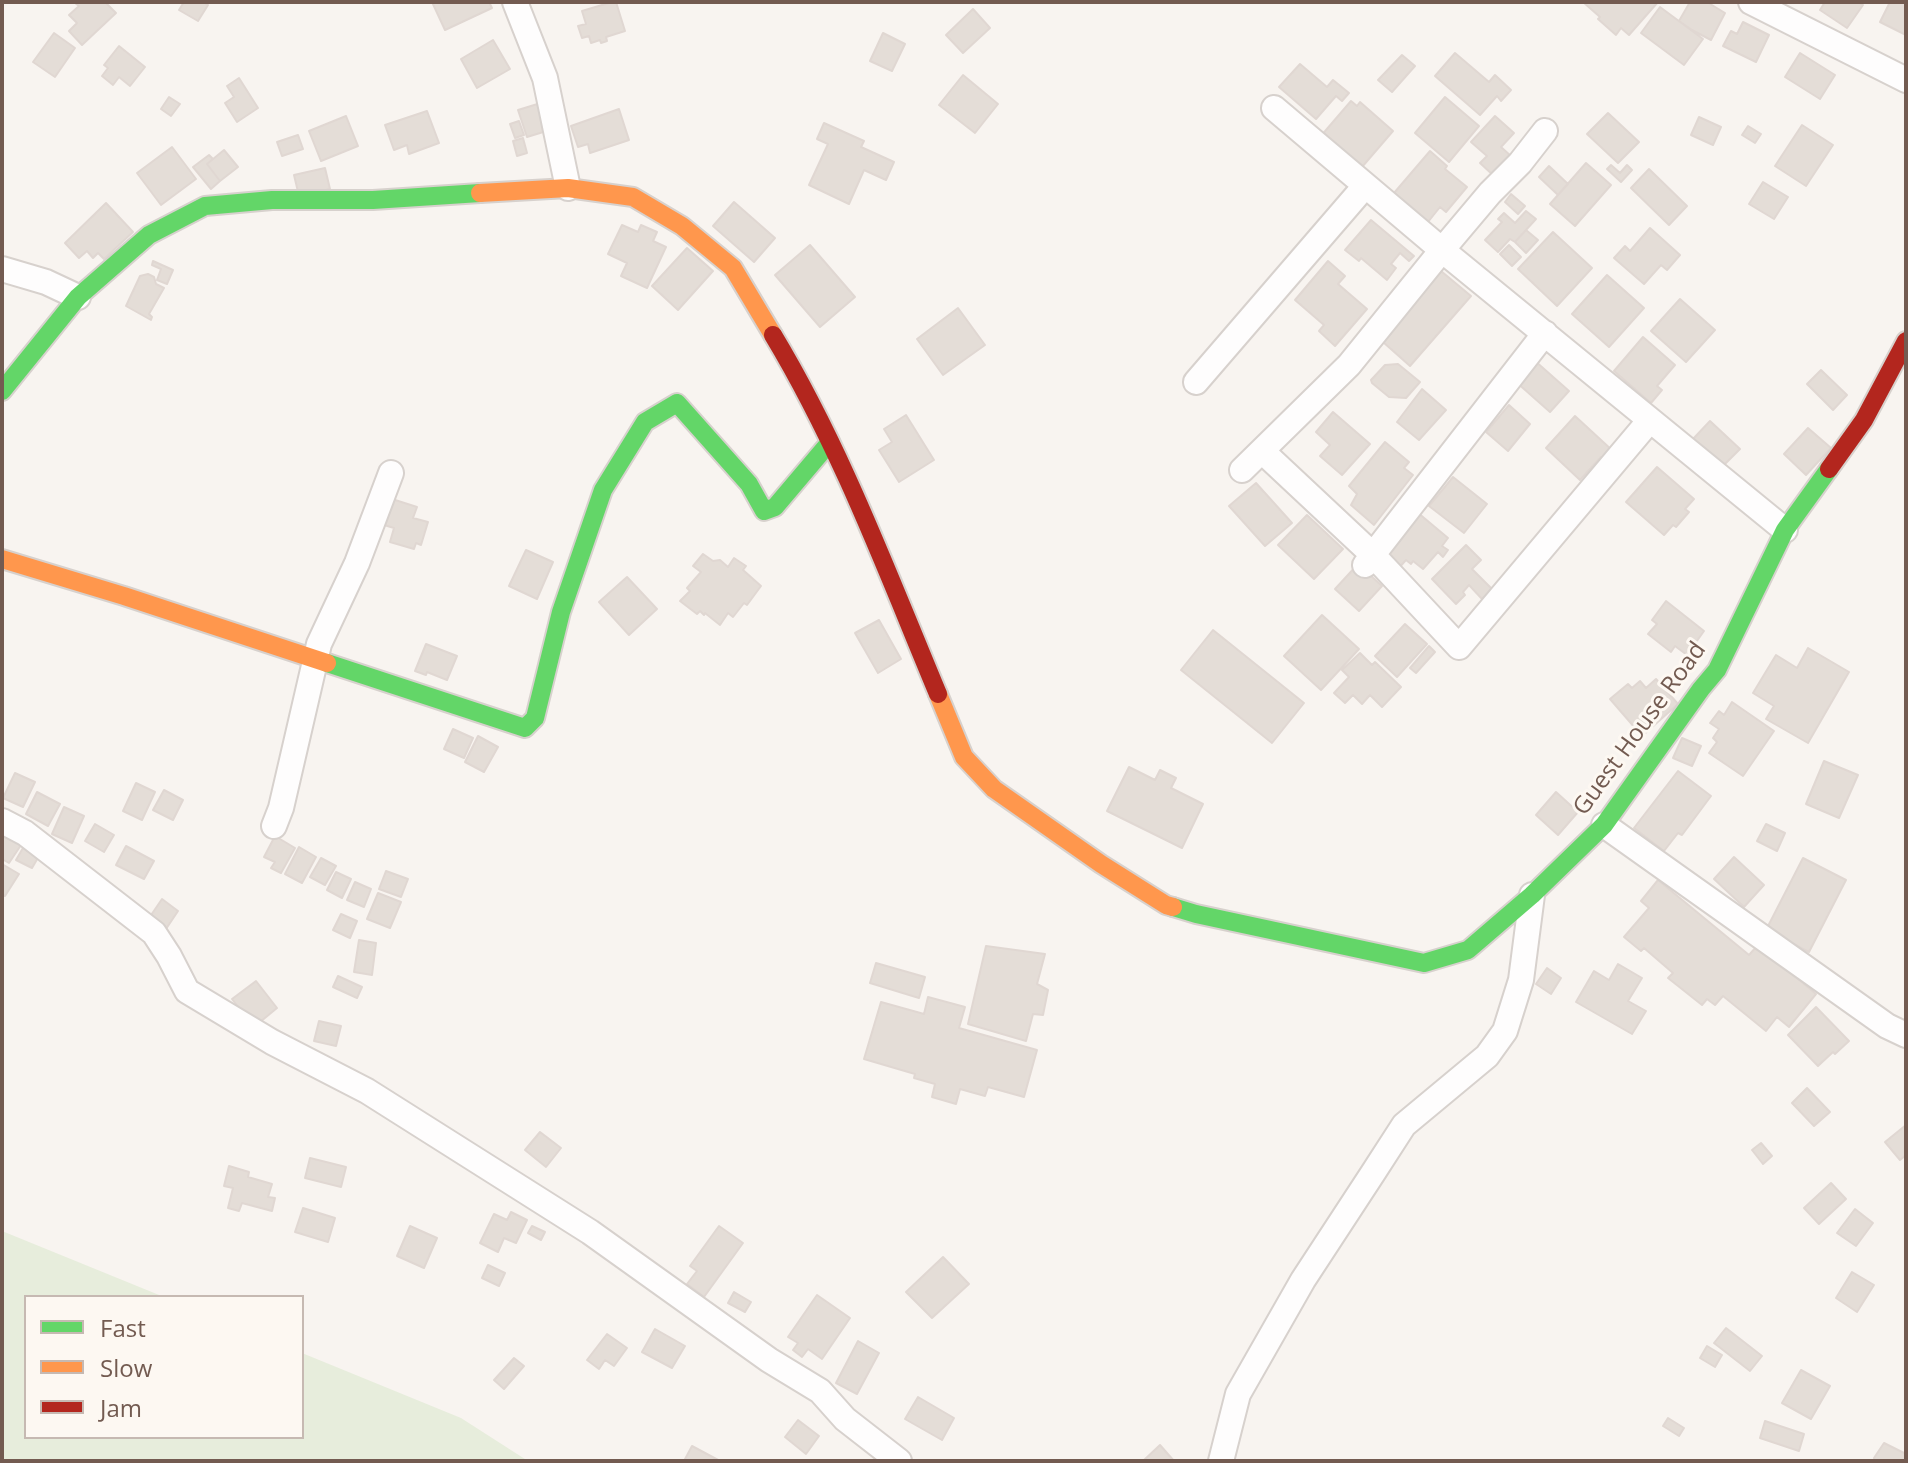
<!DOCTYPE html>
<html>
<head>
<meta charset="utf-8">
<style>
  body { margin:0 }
  #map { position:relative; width:1908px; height:1463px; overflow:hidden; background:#f8f4f0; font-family:"Open Sans",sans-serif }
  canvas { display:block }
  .frame { position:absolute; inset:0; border:4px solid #735b51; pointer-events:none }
  .legend { position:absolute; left:24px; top:1295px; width:280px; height:144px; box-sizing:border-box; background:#fdf8f2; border:2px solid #c6b9b2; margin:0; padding:10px 14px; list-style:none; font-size:24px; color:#735b51 }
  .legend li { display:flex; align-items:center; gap:16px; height:40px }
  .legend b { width:40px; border:2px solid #c6b9b2 }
</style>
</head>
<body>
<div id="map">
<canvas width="1908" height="1463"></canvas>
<div class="frame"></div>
<ul class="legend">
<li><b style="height:10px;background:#63d668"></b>Fast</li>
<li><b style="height:10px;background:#ff974d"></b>Slow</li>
<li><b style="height:10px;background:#b3261e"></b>Jam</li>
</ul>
</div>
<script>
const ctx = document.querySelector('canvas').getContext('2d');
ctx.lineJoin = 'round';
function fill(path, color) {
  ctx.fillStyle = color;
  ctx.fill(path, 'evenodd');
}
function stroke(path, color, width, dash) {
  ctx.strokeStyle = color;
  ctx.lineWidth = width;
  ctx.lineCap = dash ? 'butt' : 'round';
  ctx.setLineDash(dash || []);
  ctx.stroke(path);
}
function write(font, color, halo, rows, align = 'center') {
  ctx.font = font + ' "Open Sans",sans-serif';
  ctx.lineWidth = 6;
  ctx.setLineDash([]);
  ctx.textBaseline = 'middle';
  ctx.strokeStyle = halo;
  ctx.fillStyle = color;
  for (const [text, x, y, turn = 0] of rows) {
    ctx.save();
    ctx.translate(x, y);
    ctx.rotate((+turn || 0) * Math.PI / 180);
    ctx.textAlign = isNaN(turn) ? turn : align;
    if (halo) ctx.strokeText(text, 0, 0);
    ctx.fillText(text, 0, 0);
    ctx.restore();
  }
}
fill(new Path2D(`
  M2 1231 164 1297H26V1437H302V1353L461 1418 528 1461H2Z`), '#e7eddc');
const building = new Path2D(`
  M105 2 116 13 82 45 69 31 77 23 69 15 79 6 75 3Z
  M184 2H203L208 5 198 21 179 10Z
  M432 2H489L492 8 445 30Z
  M612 2H616L625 31 606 37 607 41 601 43 600 40 591 43 589 36 582 38 578 26 586 24 582 11Z
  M1583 2H1658L1629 35 1621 28 1616 35 1598 19 1600 17Z
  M1690 2H1707L1725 13 1711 40 1692 30 1679 21Z
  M1825 2H1858L1863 5 1847 28 1820 10Z
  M1890 2H1906V35L1880 22Z
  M1660 7 1703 39 1684 65 1641 33Z
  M973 9 990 28 963 53 946 35Z
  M1743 22 1769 35 1756 62 1723 46 1731 31 1737 34Z
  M54 33 75 48 55 77 33 62Z
  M883 33 905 44 892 71 870 61Z
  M493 40 510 69 477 88 461 59Z
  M119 46 145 67 130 86 119 77 113 85 102 76 108 68 104 65Z
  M1455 53 1489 82 1495 75 1511 90 1501 101 1497 96 1480 115 1435 76Z
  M1800 53 1835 75 1820 99 1785 77Z
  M1402 55 1415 66 1392 92 1378 80Z
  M1300 64 1327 87 1333 80 1349 93 1342 101 1336 96 1316 119 1279 87Z
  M963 75 998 104 975 133 939 105Z
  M239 78 258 108 237 122 225 103 234 97 227 86Z
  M169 97 180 104 171 116 161 109Z
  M1445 97 1479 126 1449 162 1415 133Z
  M1351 101 1357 106 1360 102 1393 131 1362 167 1320 137Z
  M544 102 553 129 527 137 518 110Z
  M619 109 629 140 590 153 588 144 578 147 571 126Z
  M427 111 439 143 409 154 407 145 394 150 385 125Z
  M1608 113 1639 142 1618 163 1587 134Z
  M346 116 358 146 321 161 309 131Z
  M1495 116 1514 133 1501 147 1512 157 1494 176 1480 163 1487 156 1471 142Z
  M1699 117 1721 127 1713 145 1691 135Z
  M519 121 524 135 515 138 510 124Z
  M824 123 864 141 861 147 894 162 886 180 864 170 849 204 809 185 828 144 817 139Z
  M1802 125 1833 145 1806 186 1775 166Z
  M1748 126 1761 134 1755 143 1742 135Z
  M298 135 303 149 282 156 277 142Z
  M523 138 527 153 517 156 513 141Z
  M172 147 196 179 161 205 137 173Z
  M224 150 238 167 220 181 207 164Z
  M1430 151 1447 166 1445 169 1467 187 1446 212 1440 207 1428 222 1394 193Z
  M209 155 213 159 207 164 220 181 211 189 193 167Z
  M1586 163 1611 185 1575 226 1550 204Z
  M1611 165 1620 173 1627 165 1632 170 1621 182 1607 169Z
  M1549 166 1568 184 1558 195 1539 177Z
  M325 168 330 189 299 196 294 175Z
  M1649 169 1687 206 1669 225 1631 188Z
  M1763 182 1788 197 1774 219 1749 204Z
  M1511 194 1525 206 1518 214 1505 202Z
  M734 202 775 238 754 262 713 226Z
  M106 203 133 232 104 259 98 253 93 258 87 251 79 258 65 243Z
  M1526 211 1536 219 1515 242 1510 239 1498 252 1485 240 1502 222 1498 219 1504 213 1515 223Z
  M1371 220 1414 256 1409 261 1400 253 1391 264 1396 268 1387 280 1361 258 1359 261 1345 250Z
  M622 225 638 232 641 225 657 232 653 241 666 247 647 288 621 276 627 263 608 254Z
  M1650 228 1680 255 1667 270 1661 265 1644 284 1614 258 1625 246 1630 251Z
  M1526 230 1538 240 1526 253 1515 242Z
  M1553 232 1592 268 1557 306 1518 269Z
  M810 245 855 297 820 327 775 275Z
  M1509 245 1521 257 1512 266 1500 254Z
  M687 248 713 271 678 310 652 286Z
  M153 261 173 270 167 284 157 280 161 269 152 265Z
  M1328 261 1345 276 1338 284 1367 309 1335 346 1319 331 1324 325 1295 300Z
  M1441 271 1471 296 1410 366 1383 342Z
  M148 274 154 277 156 284 164 288 149 314 152 317 151 320 126 306 140 276Z
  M1607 275 1644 308 1609 347 1572 314Z
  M1680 299 1715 330 1686 362 1651 331Z
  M958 308 985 345 943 375 917 339Z
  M1643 337 1675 365 1657 386 1662 390 1651 403 1614 371Z
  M1534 360 1569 391 1550 412 1515 381Z
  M1398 364 1420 382 1406 398 1389 397 1372 383 1371 380 1385 365Z
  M1821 370 1847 395 1833 410 1807 384Z
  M1422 389 1446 410 1419 440 1397 422Z
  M1509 405 1530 424 1508 451 1486 432Z
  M1333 412 1370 444 1342 475 1320 456 1330 445 1316 432Z
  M906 415 934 460 899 482 879 450 892 442 884 429Z
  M1575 416 1614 452 1606 461 1601 457 1580 480 1546 448Z
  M1710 421 1740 449 1721 468 1692 440Z
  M1808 428 1831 448 1806 475 1784 454Z
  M1385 442 1409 462 1404 468 1413 475 1374 525 1351 505 1357 494 1349 486Z
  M1657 467 1694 499 1685 509 1689 512 1676 527 1673 525 1664 535 1626 502Z
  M1453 477 1487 504 1464 533 1429 506Z
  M1256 483 1292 523 1265 546 1229 506Z
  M392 499 417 507 413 518 428 522 421 545 416 543 414 549 390 542 394 528 384 525Z
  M1417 512 1448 538 1442 546 1448 550 1443 557 1438 552 1423 569 1413 561 1411 564 1406 560 1397 570 1380 555Z
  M1307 515 1343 549 1314 579 1278 545Z
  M1466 545 1481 560 1472 569 1492 589 1482 599 1469 585 1463 592 1465 595 1456 604 1432 579Z
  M526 550 553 562 537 599 509 586Z
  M703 554 713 561 720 560 728 567 734 558 746 566 743 570 761 586 747 605 744 603 733 617 728 613 720 625 705 613 704 615 700 611 697 614 680 601 690 591 687 588 701 572 693 566Z
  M1358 564 1382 586 1359 611 1335 589Z
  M627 577 657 609 629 635 599 602Z
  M1666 601 1704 631 1687 655 1675 646 1671 652 1648 634 1657 624 1652 620Z
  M1322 615 1359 649 1321 690 1284 656Z
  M879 620 901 659 878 673 855 633Z
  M1405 624 1427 644 1397 677 1375 656Z
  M1213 630 1304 703 1272 743 1181 670Z
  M426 644 457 656 447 680 427 672 426 675 415 671Z
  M1429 646 1435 652 1416 673 1410 668Z
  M1808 648 1849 672 1808 743 1766 719 1774 706 1753 693 1776 655 1797 668Z
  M1360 653 1372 665 1375 662 1401 687 1382 707 1370 695 1362 704 1353 695 1345 703 1334 693 1349 677 1342 670Z
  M1656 679 1678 704 1642 736 1610 699 1628 684 1632 688 1640 681 1646 688Z
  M1732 702 1774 731 1743 776 1709 753 1717 742 1713 738 1719 729 1710 723 1719 711 1724 715Z
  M453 729 473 738 464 758 444 749Z
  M478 736 498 747 484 772 465 762Z
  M1682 738 1701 746 1692 766 1673 758Z
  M1824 761 1858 775 1839 818 1806 804Z
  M1129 767 1155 780 1160 770 1176 778 1171 788 1203 804 1182 848 1107 811Z
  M1678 771 1711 796 1682 835 1678 833 1664 851 1634 828Z
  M15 773 35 782 23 807 3 798Z
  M136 783 155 792 142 820 123 811Z
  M164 790 183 800 173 820 153 810Z
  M37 792 60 804 48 826 26 814Z
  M1556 792 1578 812 1558 835 1536 815Z
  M64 807 84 816 72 843 52 834Z
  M95 824 114 835 104 852 85 841Z
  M1766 824 1785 833 1777 851 1757 841Z
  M2 833 21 845 9 863 2 859Z
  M275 836 295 848 281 873 271 868 275 862 264 857Z
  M126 846 154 861 144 879 116 865Z
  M299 847 316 857 302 883 285 874Z
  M23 848 39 856 32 868 16 860Z
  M1734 857 1764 885 1744 907 1714 879Z
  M321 858 336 866 325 885 310 877Z
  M1803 858 1846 880 1809 952 1766 930Z
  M2 864 19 874 5 896 2 895Z
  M386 871 408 879 401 897 379 889Z
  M336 872 351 879 342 898 327 890Z
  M1658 880 1749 955 1758 945 1816 994 1789 1027 1777 1017 1766 1031 1723 996 1715 1005 1707 999 1702 1005 1668 978 1673 973 1644 948 1641 951 1624 937 1649 908 1641 901Z
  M355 882 371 889 364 907 347 900Z
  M378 893 401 902 390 928 367 919Z
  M162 899 178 911 164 932 147 921Z
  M341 914 357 921 350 938 333 930Z
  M359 940 376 943 372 975 354 972Z
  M986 946 1045 954 1037 984 1048 990 1043 1015 1033 1014 1026 1041 968 1024Z
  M876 963 925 977 919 998 870 983Z
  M1618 964 1642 978 1628 1001 1646 1011 1632 1034 1576 1002 1594 971 1609 980Z
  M1547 968 1561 978 1551 994 1536 984Z
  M338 976 362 987 357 998 333 987Z
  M256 981 277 1008 254 1027 232 999Z
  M928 997 965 1007 959 1028 1037 1050 1024 1097 988 1087 985 1096 960 1089 956 1104 932 1097 935 1084 914 1078 915 1074 864 1059 881 1002 924 1014Z
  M1816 1007 1849 1041 1835 1054 1833 1052 1818 1066 1788 1035Z
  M319 1021 341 1026 336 1046 314 1041Z
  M1807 1088 1830 1112 1814 1126 1792 1103Z
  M1906 1125V1155L1900 1160 1885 1142Z
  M540 1132 561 1148 546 1167 525 1150Z
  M1761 1143 1772 1156 1763 1164 1752 1150Z
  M310 1158 346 1167 341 1187 305 1178Z
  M229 1166 249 1172 248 1177 272 1184 268 1197 275 1198 272 1211 242 1203 239 1211 228 1208 233 1188 224 1186Z
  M1831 1183 1846 1199 1819 1224 1804 1208Z
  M303 1208 335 1218 328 1242 295 1232Z
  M1855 1209 1873 1223 1856 1246 1837 1233Z
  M511 1212 527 1220 516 1243 504 1238 498 1252 480 1243 494 1214 507 1220Z
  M410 1226 437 1238 424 1268 397 1256Z
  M532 1226 545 1232 541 1240 528 1233Z
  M719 1226 743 1243 704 1297 687 1284 697 1271 690 1266Z
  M943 1257 969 1284 932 1318 906 1292Z
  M488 1265 505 1273 499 1286 482 1278Z
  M1852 1272 1874 1285 1857 1312 1836 1298Z
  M734 1292 751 1302 745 1312 728 1303Z
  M817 1295 850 1318 822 1359 808 1349 802 1357 793 1350 798 1343 788 1337Z
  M1726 1328 1762 1356 1750 1371 1714 1343Z
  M655 1329 685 1346 672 1368 642 1352Z
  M607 1334 627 1348 614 1366 605 1360 599 1369 587 1360Z
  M858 1341 879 1353 857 1394 836 1383Z
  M1707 1346 1722 1355 1715 1367 1700 1358Z
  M514 1358 524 1366 504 1389 494 1380Z
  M1801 1370 1830 1386 1811 1419 1782 1403Z
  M918 1397 954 1418 942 1440 905 1419Z
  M1668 1418 1684 1428 1679 1436 1663 1426Z
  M798 1420 819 1436 806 1454 785 1437Z
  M1765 1421 1804 1434 1799 1451 1760 1438Z
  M1884 1443 1906 1454 1905 1461H1875L1874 1458Z
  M1160 1445 1174 1461H1143Z
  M692 1446 720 1461H684Z`);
fill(building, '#e4ddd7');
stroke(building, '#e0d7d2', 2);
const street = new Path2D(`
  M515 2 545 78 568 188
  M1751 2 1906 80
  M1274 108 1442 250 1785 530
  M2 269 46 282 78 297
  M1196 382 1365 186
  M1262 451 1372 554 1459 647 1650 420
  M1242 470 1349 365 1442 250 1490 193 1520 163 1545 131
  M1365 565 1545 333
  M2 821 25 833 154 933 169 956 187 991 272 1042 367 1091 590 1232 769 1360 820 1391 845 1419 899 1461
  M1604 825 1887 1026 1906 1035
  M274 826 281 808 319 644 357 563 391 473
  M1221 1461 1238 1394 1303 1280 1373 1173 1404 1125 1487 1056 1505 1031 1521 980 1532 895`);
const fast = new Path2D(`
  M2 391 78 297 149 235 205 206 272 200H373L480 193
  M327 663 525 728 535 718 561 612 603 490 645 422 677 403 749 484 764 511 775 507 830 442
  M1173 907 1196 914 1424 963 1468 950 1532 895 1604 825 1701 689 1717 670 1785 530 1829 469`);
const slow = new Path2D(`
  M480 193 568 188 633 197 682 226 733 268 773 335
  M2 559 124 596 327 663
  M938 694 964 757 994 789 1101 864 1166 905 1173 907`);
const jam = new Path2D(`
  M773 335C841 448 887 572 938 694
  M1829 469 1864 420 1906 341`);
stroke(street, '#d7d1cd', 28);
stroke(fast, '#d7d1cd', 22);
stroke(slow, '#d7d1cd', 22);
stroke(jam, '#d7d1cd', 22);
stroke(street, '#fefdfd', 24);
stroke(fast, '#63d668', 18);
stroke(slow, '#ff974d', 18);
stroke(jam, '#b3261e', 18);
write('24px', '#735b51', '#fdf8f2', [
  ["Guest House Road",1640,729,-54]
]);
</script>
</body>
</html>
